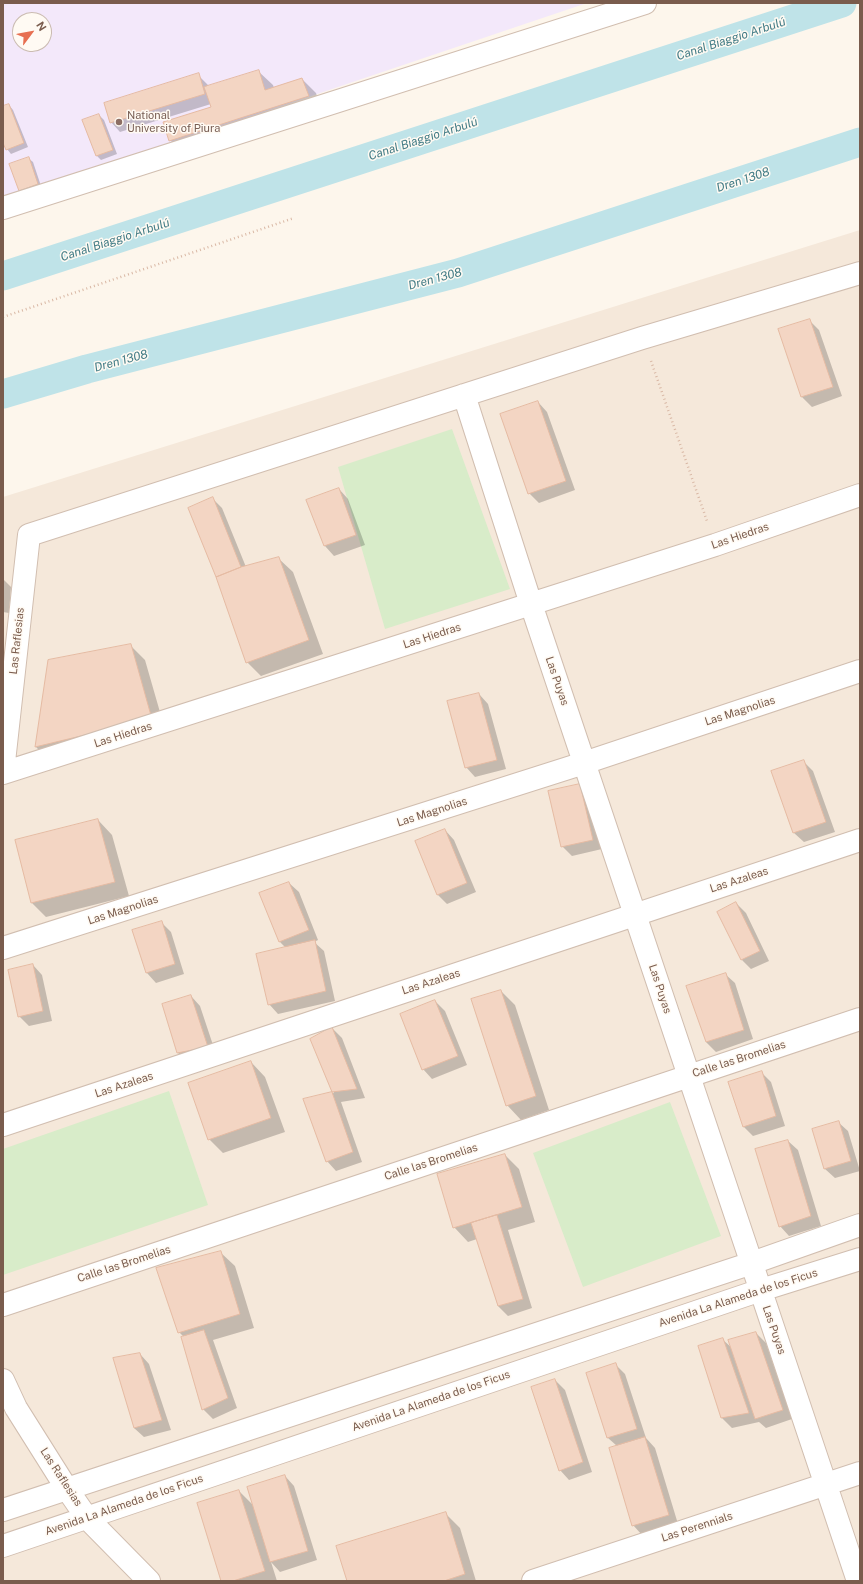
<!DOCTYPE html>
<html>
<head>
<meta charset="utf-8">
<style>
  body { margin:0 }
  #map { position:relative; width:863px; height:1584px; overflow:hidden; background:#fdf6ec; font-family:"Public Sans",sans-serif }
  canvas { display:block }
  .frame { position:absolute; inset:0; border:4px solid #7a5c4d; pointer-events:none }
  .north { position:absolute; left:12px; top:12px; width:40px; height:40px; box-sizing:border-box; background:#fffaf3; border:1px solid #cabbb1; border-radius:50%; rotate:58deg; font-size:11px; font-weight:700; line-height:16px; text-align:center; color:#7a5c4d }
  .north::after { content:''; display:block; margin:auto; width:14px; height:18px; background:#e76f51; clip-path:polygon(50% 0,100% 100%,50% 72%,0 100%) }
</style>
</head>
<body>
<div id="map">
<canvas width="863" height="1584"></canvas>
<div class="frame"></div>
<div class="north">N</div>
</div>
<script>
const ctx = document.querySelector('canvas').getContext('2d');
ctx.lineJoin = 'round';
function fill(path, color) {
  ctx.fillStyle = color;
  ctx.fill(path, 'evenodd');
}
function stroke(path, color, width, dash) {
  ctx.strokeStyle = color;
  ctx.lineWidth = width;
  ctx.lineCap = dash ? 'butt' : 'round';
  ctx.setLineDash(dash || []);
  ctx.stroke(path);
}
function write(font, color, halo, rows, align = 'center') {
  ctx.font = font + ' "Public Sans",sans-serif';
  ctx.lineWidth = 3;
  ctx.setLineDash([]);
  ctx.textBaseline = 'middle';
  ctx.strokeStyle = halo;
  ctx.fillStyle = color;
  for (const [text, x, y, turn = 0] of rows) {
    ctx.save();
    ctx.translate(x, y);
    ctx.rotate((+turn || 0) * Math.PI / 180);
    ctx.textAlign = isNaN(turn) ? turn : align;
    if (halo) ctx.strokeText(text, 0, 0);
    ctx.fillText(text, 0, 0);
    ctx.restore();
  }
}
fill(new Path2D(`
  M860 230V1581H3V497Z`), '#f5e8da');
fill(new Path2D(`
  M3 3H587L3 200ZM20 20H44V44H20Z`), '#f3e8fa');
fill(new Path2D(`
  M452 429 510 589 385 629 338 467Z
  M169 1091 208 1205 3 1275V1149Z
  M670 1102 721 1236 583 1287 533 1153Z`), '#d8ecc9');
fill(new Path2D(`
  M258 71 273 85 274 88 302 79 316 93 322 111 184 154 170 140 212 108 211 104 120 132 111 122 198 75 209 86Z
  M9 105 13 110 28 147 11 154 7 149 3 140V107Z
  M99 115 104 120 117 154 101 160 97 156Z
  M28 158 33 162 42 189 24 195 20 191Z
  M809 320 819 330 842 396 812 407 802 397 780 330Z
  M538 402 547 412 575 490 539 503 529 493Z
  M339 489 348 499 365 545 334 556 325 546 308 501Z
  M213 499 222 508 246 567 278 558 293 572 323 654 261 676 247 662Z
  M3 579 11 587 9 613 3 612Z
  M130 645 145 660 166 733 50 761 36 747 49 661Z
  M479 694 488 704 506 769 475 777 466 767Z
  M803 761 813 771 835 832 804 842 794 833Z
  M580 785 602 849 572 856 562 846Z
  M98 820 112 835 129 896 46 917 32 903Z
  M445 830 454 840 476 892 447 904 437 894Z
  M289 883 299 892 318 940 314 942 324 951 335 1001 278 1014 269 1004 286 948 280 942 261 894Z
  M736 903 746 913 769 961 751 969 742 960 718 913Z
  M161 922 171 932 184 974 156 983 147 973 133 931Z
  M33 965 42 975 52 1021 29 1026 19 1016Z
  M725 974 735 983 753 1039 716 1052 706 1042Z
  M501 991 515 1005 549 1110 521 1120 507 1105Z
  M191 996 200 1006 217 1057 188 1062 178 1053Z
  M435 1001 445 1011 467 1065 432 1079 423 1069Z
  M332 1028 342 1038 365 1098 341 1102 362 1162 336 1171 327 1161 304 1100 334 1093 312 1040Z
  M251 1062 265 1077 285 1132 223 1153 209 1139Z
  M761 1072 771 1082 785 1126 753 1136 743 1126Z
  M838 1122 848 1131 860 1171 835 1178 825 1169Z
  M788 1141 798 1150 821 1226 789 1236 780 1226Z
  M505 1155 519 1169 535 1222 508 1230 532 1308 508 1316 498 1306 477 1239 468 1242 454 1227Z
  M220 1252 235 1266 254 1328 213 1340 237 1408 213 1419 203 1409 184 1337 179 1332Z
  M756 1333 766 1343 792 1419 766 1428 759 1422 732 1428 722 1418 699 1347 722 1339 732 1348Z
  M140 1354 149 1364 171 1430 144 1437 134 1428Z
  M616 1365 625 1374 646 1438 655 1448 678 1524 642 1535 633 1525 617 1446 608 1438Z
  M555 1380 565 1390 592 1472 569 1480 560 1470Z
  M285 1476 294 1486 317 1560 280 1572 271 1562 277 1581H222L239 1491 254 1506Z
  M445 1513 460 1528 476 1581H348Z`), '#0003');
stroke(new Path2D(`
  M3 276 842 3
  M3 394 87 369 458 273 860 142`), '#bfe3e8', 29);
const building = new Path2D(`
  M259 70 265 90 302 78 309 96 169 141 163 122 211 107 204 87Z
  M199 73 205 94 110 123 104 103Z
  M9 104 24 143 6 150 3 143V106Z
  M99 114 113 150 96 156 82 120Z
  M29 157 38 184 19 191 9 164Z
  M810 319 833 387 801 397 778 329Z
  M538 401 566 481 528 494 500 414Z
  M339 488 356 535 324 546 306 500Z
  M213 497 241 567 216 577 188 508Z
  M279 557 309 640 246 663 216 577 241 567Z
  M131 644 152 719 35 747 48 660Z
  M479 693 497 760 465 768 447 701Z
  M804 760 826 822 793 833 771 771Z
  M580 784 593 840 561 847 548 791Z
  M98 819 115 882 31 903 15 840Z
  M445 829 467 883 437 895 415 841Z
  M289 882 309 930 279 942 259 893Z
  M736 902 760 951 741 960 717 912Z
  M162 921 175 964 146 973 132 930Z
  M315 940 326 991 268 1005 256 954Z
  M33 964 43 1011 18 1017 8 970Z
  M726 973 744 1030 706 1042 686 986Z
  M501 990 536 1096 506 1106 471 999Z
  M191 995 208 1047 177 1053 162 1004Z
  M435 1000 458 1056 422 1070 400 1014Z
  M332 1027 357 1089 332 1092 310 1039Z
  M251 1061 271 1118 208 1140 188 1083Z
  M762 1071 776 1116 743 1127 728 1082Z
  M332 1092 353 1152 326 1162 303 1099Z
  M839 1121 851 1161 824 1169 812 1129Z
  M788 1140 811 1216 779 1227 755 1149Z
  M505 1154 522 1207 453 1228 437 1174Z
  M497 1215 523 1299 498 1306 471 1223Z
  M221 1251 240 1314 178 1333 156 1268Z
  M204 1330 228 1398 202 1410 181 1337Z
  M756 1332 783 1410 755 1419 728 1340Z
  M723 1338 749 1413 721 1418 698 1346Z
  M140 1353 162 1420 134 1428 113 1358Z
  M616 1363 637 1429 607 1438 586 1373Z
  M555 1379 583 1462 559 1471 531 1387Z
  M645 1437 669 1515 632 1526 609 1448Z
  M285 1475 308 1551 270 1562 247 1487Z
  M239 1490 265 1571 233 1581H221L197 1503Z
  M446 1512 465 1574 444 1581H347L336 1546Z`);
fill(building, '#f3d5c3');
stroke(building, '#e6bba3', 1);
const minor = new Path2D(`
  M3 208 645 3
  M464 395 531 604 858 1581
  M3 771 29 535 642 338 860 273
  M3 773 715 545 860 495
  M3 948 584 763 860 671
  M3 1125 860 840
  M3 1305 860 1019
  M3 1380 16 1408 67 1489 87 1518 149 1581
  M3 1510 752 1263 860 1225
  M3 1546 761 1290 860 1259
  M533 1581 860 1473`);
stroke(minor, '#d1beb0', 24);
stroke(new Path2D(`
  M3 317 294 218
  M651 361 707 521`), '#d9b8a5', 2.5, [1, 3]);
stroke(minor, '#fff', 22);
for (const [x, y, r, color] of [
  [119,122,4,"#8d6e63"]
]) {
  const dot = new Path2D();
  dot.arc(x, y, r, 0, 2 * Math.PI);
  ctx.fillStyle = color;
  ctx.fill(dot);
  stroke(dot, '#fffaf3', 1.5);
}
write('11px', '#785e54', '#fffaf3', [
  ["National",127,116],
  ["University of Piura",127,129]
], 'left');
write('11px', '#7a5c4d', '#fffaf3', [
  ["Las Hiedras",740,536,-19],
  ["Las Hiedras",432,636,-18],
  ["Las Raflesias",17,641,-84],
  ["Las Puyas",557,681,71],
  ["Las Magnolias",740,711,-18],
  ["Las Hiedras",123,735,-18],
  ["Las Magnolias",432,812,-18],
  ["Las Azaleas",739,880,-18],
  ["Las Magnolias",123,910,-18],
  ["Las Azaleas",431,982,-18],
  ["Las Puyas",660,989,72],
  ["Calle las Bromelias",739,1059,-18],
  ["Las Azaleas",124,1085,-18],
  ["Calle las Bromelias",431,1162,-18],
  ["Calle las Bromelias",124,1264,-18],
  ["Avenida La Alameda de los Ficus",738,1298,-18],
  ["Las Puyas",774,1330,71],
  ["Avenida La Alameda de los Ficus",431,1401,-19],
  ["Las Raflesias",61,1477,57],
  ["Avenida La Alameda de los Ficus",124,1505,-19],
  ["Las Perennials",697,1527,-18]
]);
write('italic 12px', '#437c86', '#fffaf3', [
  ["Canal Biaggio Arbulú",731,39,-18],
  ["Canal Biaggio Arbulú",423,139,-18],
  ["Dren 1308",743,180,-18],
  ["Canal Biaggio Arbulú",115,240,-18],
  ["Dren 1308",435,279,-15],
  ["Dren 1308",121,361,-15]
]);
</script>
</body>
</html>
